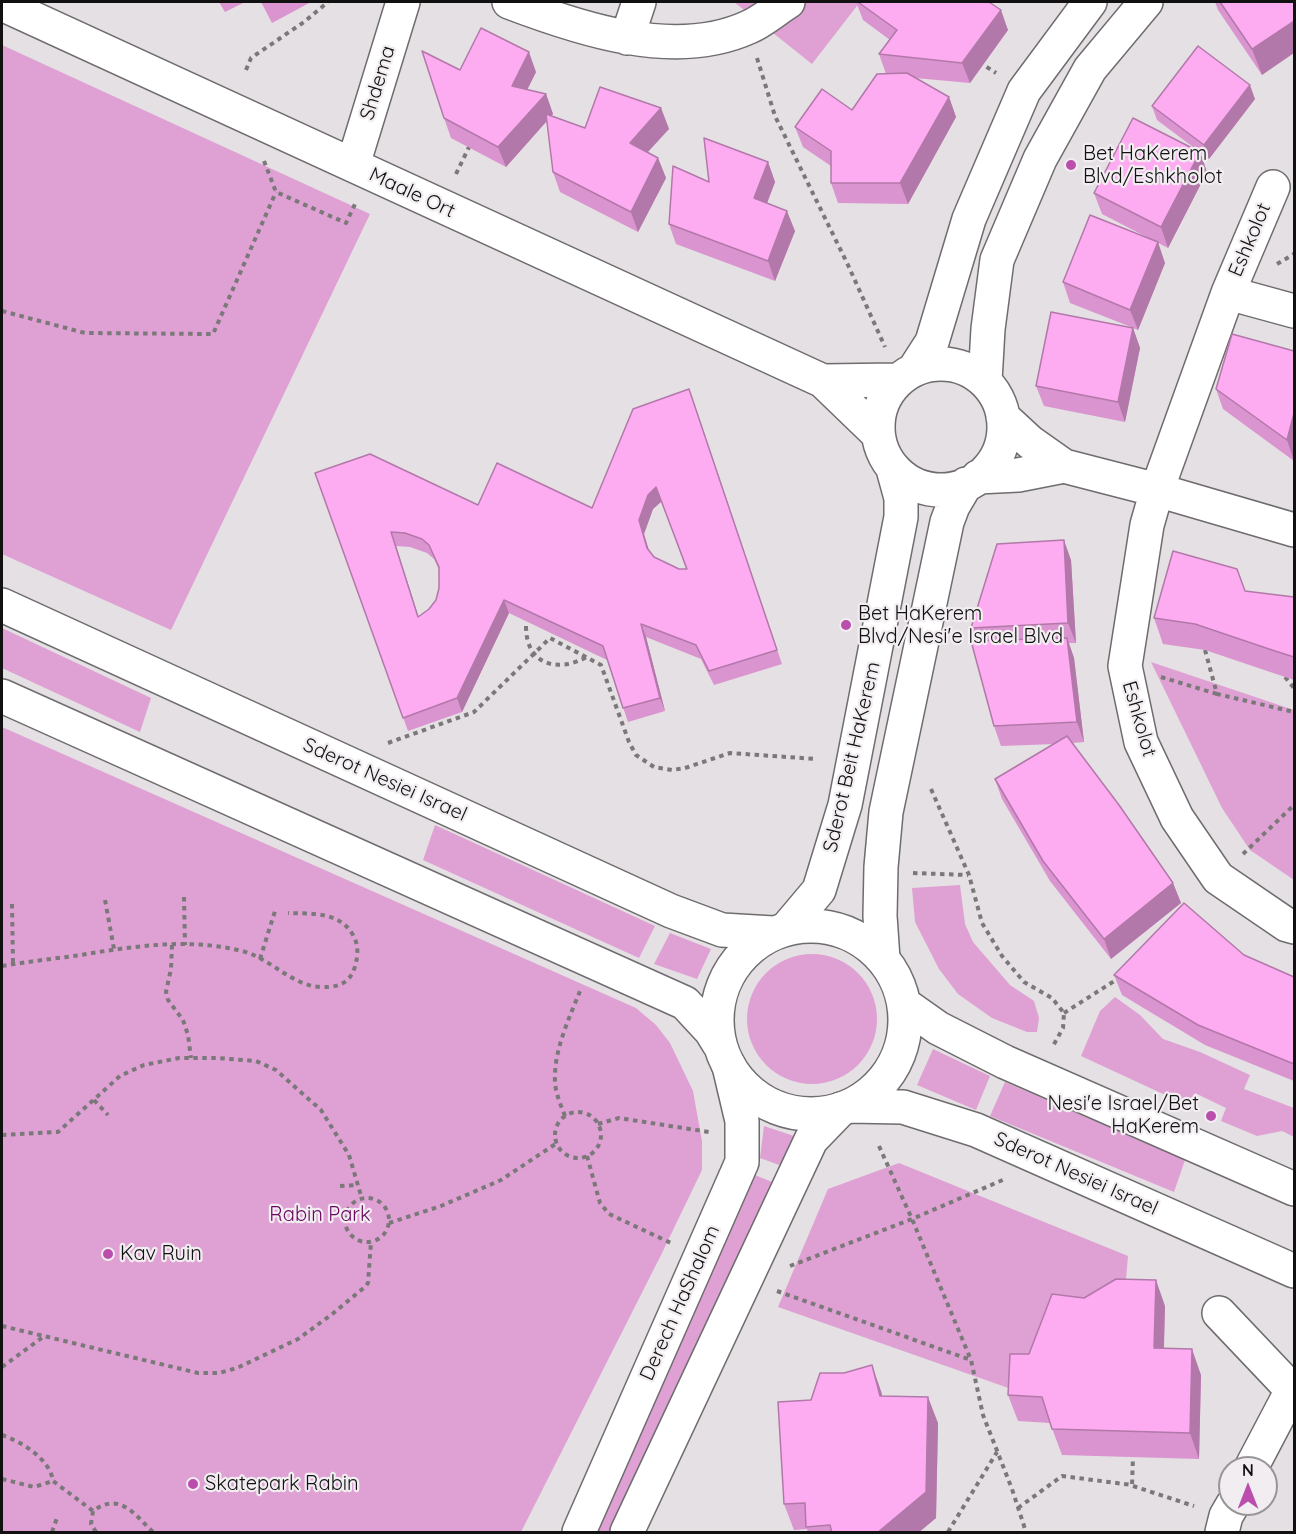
<!DOCTYPE html>
<html>
<head>
<meta charset="utf-8">
<style>
  body { margin:0 }
  #map { position:relative; width:1296px; height:1534px; overflow:hidden; background:#e4e0e3; font-family:Quicksand,sans-serif }
  canvas { display:block }
  .frame { position:absolute; inset:0; border:3px solid #121112; pointer-events:none }
  .north { position:absolute; left:1218px; top:1456px; width:60px; height:60px; box-sizing:border-box; background:#f1edf0; border:2px solid #989597; border-radius:50%; rotate:0deg; font-size:16px; font-weight:700; line-height:24px; text-align:center; color:#121112 }
  .north::after { content:''; display:block; margin:auto; width:21px; height:27px; background:#bb4ead; clip-path:polygon(50% 0,100% 100%,50% 72%,0 100%) }
</style>
</head>
<body>
<div id="map">
<canvas width="1296" height="1534"></canvas>
<div class="frame"></div>
<div class="north">N</div>
</div>
<script>
const ctx = document.querySelector('canvas').getContext('2d');
ctx.lineJoin = 'round';
function fill(path, color) {
  ctx.fillStyle = color;
  ctx.fill(path, 'evenodd');
}
function stroke(path, color, width, dash) {
  ctx.strokeStyle = color;
  ctx.lineWidth = width;
  ctx.lineCap = dash ? 'butt' : 'round';
  ctx.setLineDash(dash || []);
  ctx.stroke(path);
}
function write(font, color, halo, rows, align = 'center') {
  ctx.font = font + ' Quicksand,sans-serif';
  ctx.lineWidth = 4.5;
  ctx.setLineDash([]);
  ctx.textBaseline = 'middle';
  ctx.strokeStyle = halo;
  ctx.fillStyle = color;
  for (const [text, x, y, turn = 0] of rows) {
    ctx.save();
    ctx.translate(x, y);
    ctx.rotate((+turn || 0) * Math.PI / 180);
    ctx.textAlign = isNaN(turn) ? turn : align;
    if (halo) ctx.strokeText(text, 0, 0);
    ctx.fillText(text, 0, 0);
    ctx.restore();
  }
}
fill(new Path2D(`
  M734 2H860L812 64Z
  M2 45 370 214 171 630 2 554Z
  M2 628 151 698 140 732 2 668Z
  M1151 662 1294 710V880L1250 850 1222 808Z
  M2 727 636 1008 656 1025 670 1043 693 1091 702 1141V1170L661 1255 521 1532H2Z
  M435 825 655 926 639 958 423 860Z
  M960 885 965 924 973 942 1010 985 1034 1001 1039 1018 1037 1032H1027L992 1018 958 994 939 969 915 922 912 888Z
  M670 933 711 949 697 979 654 964Z
  M747 1019a65 65 0 1 1 130 0a65 65 0 1 1-130 0Z
  M1115 997 1140 1015 1163 1039 1200 1052 1250 1075 1244 1089 1294 1108V1137L1282 1131 1257 1136 1221 1121 1226 1108 1195 1093 1189 1106 1081 1056 1100 1011Z
  M933 1049 990 1076 976 1110 917 1085Z
  M1005 1082 1185 1160 1174 1192 990 1116Z
  M764 1126 794 1136 782 1166 760 1158Z
  M899 1163 1128 1256 1124 1302 1017 1391 778 1307 828 1189Z
  M755 1175 772 1182 664 1415 612 1532H595Z`), '#dfa1d4');
const minor = new Path2D(`
  M509 2C580 29 675 61 749 27 763 21 775 10 788 2
  M2 4 823 381 878 434
  M627 38 639 2
  M353 165 403 2
  M1273 187 1228 293 1157 490 1147 525 1125 666 1141 742 1177 818 1218 878 1287 925 1294 927
  M1228 293 1294 311
  M878 427a63 63 0 1 1 126 0a63 63 0 1 1-126 0Z
  M914 370 932 342 969 219 1024 91 1090 2
  M823 381 897 380
  M985 381 988 329 997 260 1040 159 1090 69 1146 2
  M1003 417 1030 442 1064 466 1157 490 1294 530
  M978 477 1018 475 1064 466
  M787 928 819 890 845 805 901 517V498L893 469
  M883 959 880 916 881 867 886 812 947 522 953 506 966 484
  M1219 1313 1292 1390 1251 1468
  M579 1532 742 1162V1121L729 1066
  M627 1532 811 1140 841 1109
  M1222 1532 1226 1516 1233 1504`);
const major = new Path2D(`
  M2 605 671 911 722 930 773 933
  M2 696 685 1003 711 1031 719 1044
  M717 1020a94 94 0 1 1 188 0a94 94 0 1 1-188 0Z
  M904 1004 938 1028 1005 1062 1294 1189
  M849 1106 903 1107 976 1130 1294 1271`);
stroke(minor, '#6f6c6f', 36);
stroke(major, '#6f6c6f', 36);
stroke(new Path2D(`
  M757 58 775 116 848 265 885 347
  M979 62 996 73
  M246 70 251 58 304 22 328 2
  M264 161 276 192 346 223 356 202
  M456 174 470 145
  M1277 264 1294 254
  M2 311 85 333 213 334 276 192
  M526 626C526 665 557 673 587 657
  M1205 650 1217 694 1294 712
  M1161 677 1217 694
  M1285 677 1294 688
  M388 743 474 712 550 638 601 665 629 742 636 755 654 767 672 770 685 768 730 753 816 759
  M931 789 969 875 982 923 1002 956 1024 982 1052 998 1064 1013 1063 1028 1053 1046
  M1243 854 1294 805
  M913 873 968 875
  M184 897 185 945
  M105 900 114 949
  M12 904 13 964
  M172 945 171 969 166 992 168 1000 183 1020 188 1035 191 1058
  M260 959 275 911
  M2 966C26 962 50 959 74 956 129 947 187 937 242 951 270 958 292 986 321 987 344 988 354 979 357 957 358 949 357 942 353 935 339 911 312 914 288 913
  M1064 1013 1119 978
  M94 1100 108 1115
  M555 1135a23 23 0 1 1 46 0a23 23 0 1 1-46 0Z
  M565 1116C560 1103 554 1090 555 1076 555 1048 570 1016 580 991
  M598 1124 619 1118 709 1132
  M2 1135 58 1132 120 1076 144 1065 179 1058H217L256 1061 276 1070 321 1110 349 1155 362 1199
  M879 1146 912 1219 971 1360 983 1415 1012 1489 1026 1532
  M587 1156 600 1203 609 1214 671 1243
  M340 1186 358 1185
  M345 1220a22 22 0 1 1 44 0a22 22 0 1 1-44 0Z
  M389 1223 441 1206 501 1180 557 1143
  M790 1266 912 1219 1005 1179
  M777 1291 971 1360
  M2 1326 198 1373H219L237 1368 298 1339 331 1315 366 1286 368 1283 371 1242
  M2 1367 43 1337
  M2 1435C22 1442 50 1459 53 1481L93 1511
  M2 1479 34 1487 53 1481
  M1133 1486 1194 1506
  M1018 1508 1062 1476 1132 1485 1133 1457
  M52 1532 58 1515
  M96 1532 91 1524 93 1511C120 1491 135 1515 153 1532
  M948 1532 997 1452`), '#7b787a', 4, [4.5, 4.5]);
stroke(minor, '#fff', 33);
stroke(major, '#fff', 33);
fill(new Path2D(`
  M219 2H245L225 12Z
  M261 2H311L272 23Z
  M856 2H989L1008 30 970 83 915 78 949 97 956 117 908 204 838 203 831 183V166L803 147 795 127 852 110 886 74 879 54 890 40 863 20Z
  M1215 2H1294L1262 75 1218 10Z
  M460 70 536 72 527 90 546 94 553 114 551 116 585 128 661 108 669 129 647 152 658 158 666 178 638 232 560 192 553 172 547 121 506 167 451 138 444 118Z
  M1255 99 1209 159 1157 120 1152 106Z
  M1200 152 1207 172 1168 248 1102 214 1094 193Z
  M768 162 775 182 767 203 795 231 775 281 676 244 669 224 709 182Z
  M1165 263 1138 330 1133 328 1140 348 1125 422 1044 406 1036 386 1131 327 1070 303 1063 282Z
  M1294 351V461L1223 409 1216 389Z
  M694 403 782 664 714 685 701 659 646 637 665 711 628 722 607 660 509 613 462 712 408 731 315 473 478 505 592 508ZM662 501 686 569H679L654 557 649 550 644 534 653 509ZM396 546 410 547 427 553 434 559 439 570V588L436 600 429 609 418 617Z
  M1071 560 1076 643H1069L1074 658 1084 742 1072 743 1173 883 1181 903 1111 959 1050 881 1002 799 995 779 1055 744 1001 746 994 726 976 641 971 628Z
  M1245 591 1294 597V680L1205 650 1163 644 1154 618Z
  M1244 955 1294 977V1081L1205 1045 1122 995 1114 975Z
  M1084 1298 1165 1306 1164 1349 1201 1375 1199 1459 1062 1455 1050 1423 1018 1421 1008 1395 1029 1354Z
  M881 1391 882 1396 938 1423 936 1518 918 1533H808L807 1529 794 1530 784 1504 811 1400Z`), '#da94cf');
fill(new Path2D(`
  M1001 10 1008 30 970 83 962 63Z
  M1294 21V53L1262 75 1252 49Z
  M529 52 536 72 519 106 512 86Z
  M1250 85 1255 99 1209 159 1204 145Z
  M546 94 553 114 506 167 498 147Z
  M949 97 956 117 908 204 900 183Z
  M661 108 669 129 637 164 630 143Z
  M1200 152 1207 172 1168 248 1161 227Z
  M658 158 666 178 638 232 631 212Z
  M768 162 775 182 761 219 754 198Z
  M787 211 795 231 775 281 768 261Z
  M1158 242 1165 263 1138 330 1130 310Z
  M1133 328 1140 348 1125 422 1118 402Z
  M1294 413V461L1287 440Z
  M656 487 662 501 653 509 644 534 652 562 647 548 639 520 648 495Z
  M391 532 396 546 423 631 418 617Z
  M1064 540 1071 560 1076 643 1068 623Z
  M504 600 509 613 462 712 457 698Z
  M641 624 646 637 665 711 660 698Z
  M1067 638 1074 658 1084 742 1077 722Z
  M1173 883 1181 903 1111 959 1104 939Z
  M1156 1280 1165 1306 1163 1374 1154 1348Z
  M1192 1349 1201 1375 1199 1459 1190 1433Z
  M872 1365 881 1391 889 1422 880 1396Z
  M928 1397 938 1423 936 1518 918 1533H877Z`), '#b278a9');
const building = new Path2D(`
  M858 2H989L1001 10 962 63 879 54 897 30Z
  M1220 2H1294V21L1252 49Z
  M481 28 529 52 512 86 546 94 498 147 444 118 422 51 460 70Z
  M1198 46 1250 85 1204 145 1152 106Z
  M907 73 949 97 900 183H831V151L795 127 822 89 852 110 877 74Z
  M600 87 661 108 630 143 658 158 631 212 553 172 546 114 585 128Z
  M1133 118 1200 152 1161 227 1094 193Z
  M704 138 768 162 754 198 787 211 768 261 669 224 673 166 709 182Z
  M1090 215 1158 242 1130 310 1063 282Z
  M1051 312 1133 328 1118 402 1036 386Z
  M1232 334 1294 351V413L1287 440 1216 389Z
  M689 389 777 650 709 671 696 645 641 624 660 698 623 708 603 646 504 600 457 698 403 718 315 473 370 454 478 505 497 463 592 508 633 409ZM656 487 687 569H679L654 557 647 548 639 520 648 495ZM391 532 405 533 422 539 429 545 439 567V588L436 600 429 609 418 617Z
  M1064 540 1068 623 971 628 997 544Z
  M1173 551 1237 569 1245 591 1294 597V657L1275 651 1195 624 1154 618Z
  M1067 638 1077 722 994 726 971 641Z
  M1067 736 1119 805 1173 883 1104 939 1043 861 995 779Z
  M1184 903 1244 955 1294 977V1064L1198 1025 1114 975Z
  M1116 1279 1156 1280 1154 1348 1192 1349 1190 1433 1052 1429 1042 1397 1008 1395 1010 1354H1029L1052 1294 1084 1298Z
  M872 1365 880 1396 928 1397 926 1492 877 1533H832L830 1525 806 1527 805 1503 784 1504 778 1402 811 1400 820 1373H844Z`);
fill(building, '#feacf1');
stroke(building, '#b278a9', 1.5);
for (const [x, y, r, color] of [
  [1071,165,6,"#bb4ead"],
  [846,625,6,"#bb4ead"],
  [1211,1116,6,"#bb4ead"],
  [108,1254,6,"#bb4ead"],
  [193,1484,6,"#bb4ead"]
]) {
  const dot = new Path2D();
  dot.arc(x, y, r, 0, 2 * Math.PI);
  ctx.fillStyle = color;
  ctx.fill(dot);
  stroke(dot, '#f1edf0', 2);
}
write('20px', '#121112', '#f1edf0', [
  ["Shdema",378,83,-73],
  ["Maale Ort",412,193,25],
  ["Eshkolot",1250,240,-67],
  ["Eshkolot",1139,719,74],
  ["Sderot Beit HaKerem",852,757,-77],
  ["Sderot Nesiei Israel",385,780,24],
  ["Sderot Nesiei Israel",1076,1174,24],
  ["Derech HaShalom",680,1303,-66]
]);
write('20px', '#121112', '#f1edf0', [
  ["Bet HaKerem",1083,154],
  ["Blvd/Eshkholot",1083,177],
  ["Bet HaKerem",858,614],
  ["Blvd/Nesi'e Israel Blvd",858,637],
  ["Nesi'e Israel/Bet",1199,1104,"right"],
  ["HaKerem",1199,1127,"right"],
  ["Kav Ruin",120,1254],
  ["Skatepark Rabin",205,1484]
], 'left');
write('20px', '#6a0461', '#f1edf0', [
  ["Rabin Park",320,1215]
]);
</script>
</body>
</html>
